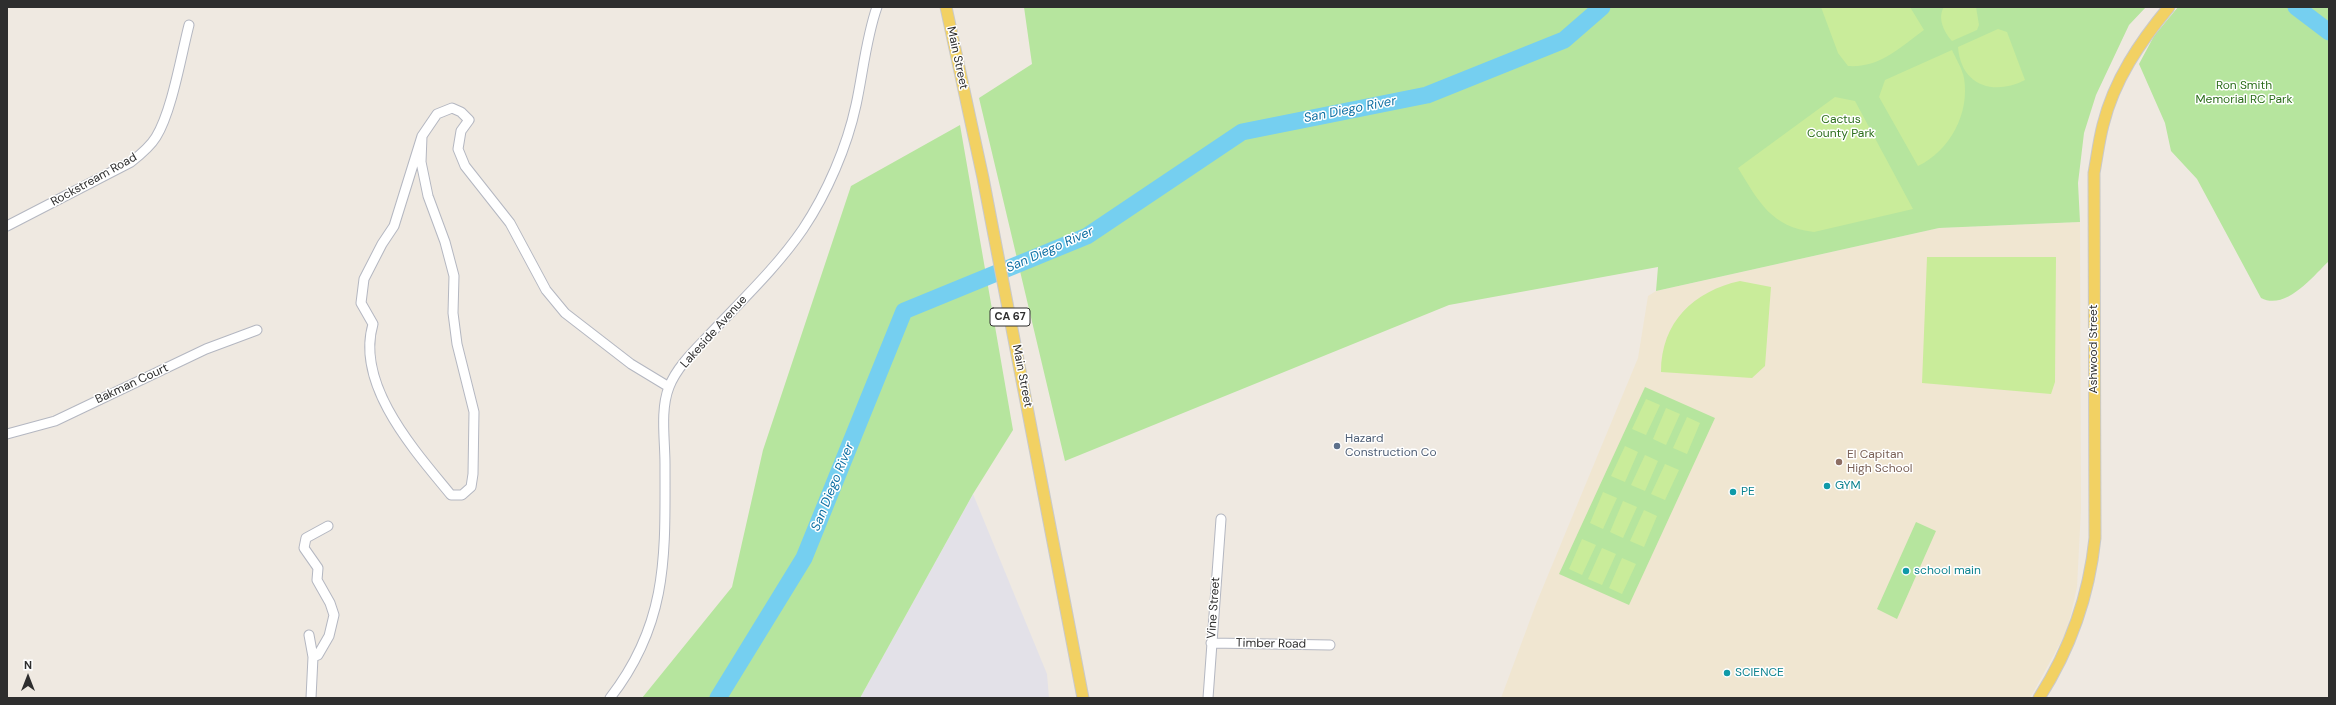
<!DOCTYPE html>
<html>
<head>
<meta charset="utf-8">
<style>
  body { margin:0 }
  #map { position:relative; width:2336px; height:705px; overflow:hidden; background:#efe9e1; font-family:"DM Sans",sans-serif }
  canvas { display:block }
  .frame { position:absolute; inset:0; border:8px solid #2e2e2e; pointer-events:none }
  .north { position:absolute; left:8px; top:657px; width:40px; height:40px; -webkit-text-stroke:3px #fff; paint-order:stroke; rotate:0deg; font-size:11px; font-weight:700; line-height:16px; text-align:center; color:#2e2e2e }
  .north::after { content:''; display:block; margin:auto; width:14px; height:18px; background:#2e2e2e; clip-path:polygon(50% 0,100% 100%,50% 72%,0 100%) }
</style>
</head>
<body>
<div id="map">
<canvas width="2336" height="705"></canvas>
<div class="frame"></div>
<div class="north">N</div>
</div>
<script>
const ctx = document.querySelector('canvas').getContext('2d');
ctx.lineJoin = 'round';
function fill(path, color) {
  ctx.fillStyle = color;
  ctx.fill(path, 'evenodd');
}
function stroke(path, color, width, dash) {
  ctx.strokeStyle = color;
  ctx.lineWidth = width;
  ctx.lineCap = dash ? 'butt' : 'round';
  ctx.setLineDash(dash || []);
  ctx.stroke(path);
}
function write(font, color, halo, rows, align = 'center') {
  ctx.font = font + ' "DM Sans",sans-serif';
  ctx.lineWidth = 3;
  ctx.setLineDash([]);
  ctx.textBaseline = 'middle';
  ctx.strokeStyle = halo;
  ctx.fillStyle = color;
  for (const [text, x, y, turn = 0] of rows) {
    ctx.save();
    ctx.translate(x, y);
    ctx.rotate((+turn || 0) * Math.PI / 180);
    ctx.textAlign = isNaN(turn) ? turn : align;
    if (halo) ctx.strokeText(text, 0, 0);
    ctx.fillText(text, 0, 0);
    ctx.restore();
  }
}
fill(new Path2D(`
  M973 494 1047 674 1049 698H860Z`), '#e3e1e8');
fill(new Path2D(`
  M2080 222 2081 509 2077 587 2067 631 2030 698H1501L1536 604 1638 358 1648 296 1656 291 1939 228Z`), '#f0e6d1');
fill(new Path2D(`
  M1024 7H2146L2129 25 2096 95 2084 133 2078 183 2080 222 1939 228 1656 291 1658 267 1449 305 1065 461 979 98 1032 64Z
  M2178 7H2329V261C2313 276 2286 311 2261 298L2197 179 2171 151 2165 123 2139 64 2154 36Z
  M960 125 1013 430 973 494 860 698H642L732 587 763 450 851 186Z
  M1645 387 1715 418 1629 605 1559 574Z
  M1916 522 1936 531 1897 619 1877 609Z`), '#b6e59e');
fill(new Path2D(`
  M1821 7H1910L1924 30C1899 48 1880 68 1848 66L1838 53Z
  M1944 7H1976L1979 25 1977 30 1952 41C1944 32 1937 18 1944 7Z
  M1998 29 2007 32 2025 80C1994 96 1961 86 1958 47Z
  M1952 50C1956 59 1962 68 1964 78 1970 113 1950 151 1918 166L1879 97 1885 80Z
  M1835 97 1855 101 1913 209 1814 232C1771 227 1759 202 1738 168Z
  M1927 257H2056L2055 382 2051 394 1922 383Z
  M1740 281 1771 287 1765 366 1752 378 1661 372C1661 322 1694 291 1740 281Z
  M1646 399 1660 405 1646 435 1632 429Z
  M1666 408 1680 414 1666 445 1653 439Z
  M1687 417 1700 423 1687 454 1673 448Z
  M1625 446 1638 452 1625 482 1611 476Z
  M1645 455 1658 461 1645 491 1631 485Z
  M1665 464 1679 470 1665 500 1651 494Z
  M1603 492 1617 498 1603 529 1590 523Z
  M1623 501 1637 507 1623 538 1610 532Z
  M1644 510 1657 516 1644 547 1630 541Z
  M1582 539 1596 545 1582 575 1569 569Z
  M1602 548 1616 554 1602 585 1588 579Z
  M1622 558 1636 564 1622 594 1609 588Z`), '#c9ec9a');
stroke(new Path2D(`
  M2296 7 2329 32
  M718 698 804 558 904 311 1087 236 1242 132 1427 95 1564 40 1602 7`), '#75cff0', 17);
const minor = new Path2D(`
  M422 136 394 226 382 244 364 279 361 303 373 324C355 385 415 451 451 495H462L471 487 473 474 474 412 457 344 453 313 454 276 445 242 428 196 421 162 422 136 437 114 452 108 461 112 469 120 461 131 458 149 465 166 510 223 546 290 565 313 631 364 669 387
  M7 226 131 162C140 155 150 147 156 137 172 111 181 56 189 25
  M7 434 55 421 206 349 257 330
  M309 635 313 657 311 698
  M1211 643 1330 645
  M313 657 318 655 329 636 334 615 330 603 317 580 318 568 304 548 306 538 328 526
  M610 698C669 622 665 554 665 464 665 440 660 410 669 387 677 366 697 348 711 333 743 299 777 267 803 229 827 193 847 147 856 105 863 73 866 38 877 7
  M1208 698 1221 519`);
const major = new Path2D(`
  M946 7 983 178 1083 698
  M2039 698C2071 648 2089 596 2095 538L2094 173C2097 157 2099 140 2103 125 2114 80 2140 42 2169 7`);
stroke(minor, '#b4b7c1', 11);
stroke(major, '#c9c9c9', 13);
stroke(minor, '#fff', 9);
stroke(major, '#f2d163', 11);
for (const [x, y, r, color] of [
  [1337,446,4,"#5c6f8a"],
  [1839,462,4,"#8d6e63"],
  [1827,486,4,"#0f9aa8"],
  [1733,492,4,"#0f9aa8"],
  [1906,571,4,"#0f9aa8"],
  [1727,673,4,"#0f9aa8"]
]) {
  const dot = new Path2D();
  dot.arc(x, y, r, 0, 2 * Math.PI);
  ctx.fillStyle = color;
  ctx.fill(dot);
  stroke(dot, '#fff', 1.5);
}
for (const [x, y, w] of [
  [1010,317,40]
]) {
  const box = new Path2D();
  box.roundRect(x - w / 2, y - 9, w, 18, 3);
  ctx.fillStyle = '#fff';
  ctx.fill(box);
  stroke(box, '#2e2e2e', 1);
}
write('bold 11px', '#2e2e2e', null, [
  ["CA 67",1010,317]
]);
write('12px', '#2e2e2e', '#fff', [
  ["Main Street",957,58,78],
  ["Rockstream Road",94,180,-29],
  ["Lakeside Avenue",714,332,-48],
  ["Ashwood Street",2094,349,-90],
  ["Main Street",1022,376,79],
  ["Bakman Court",132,384,-25],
  ["Vine Street",1214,608,-86],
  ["Timber Road",1271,644,1]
]);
write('12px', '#2c6e1b', '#fff', [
  ["Ron Smith",2244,86],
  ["Memorial RC Park",2244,100],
  ["Cactus",1841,120],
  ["County Park",1841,134]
]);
write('12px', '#4e5e75', '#fff', [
  ["Hazard",1345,439],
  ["Construction Co",1345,453]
], 'left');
write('12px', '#785e54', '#fff', [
  ["El Capitan",1847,455],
  ["High School",1847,469]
], 'left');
write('12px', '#0d838f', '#fff', [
  ["GYM",1835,486],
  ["PE",1741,492],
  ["school main",1914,571],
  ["SCIENCE",1735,673]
], 'left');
write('italic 13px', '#0d6fa3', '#fff', [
  ["San Diego River",1350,110,-11],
  ["San Diego River",1050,250,-24],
  ["San Diego River",833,487,-68]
]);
</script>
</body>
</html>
